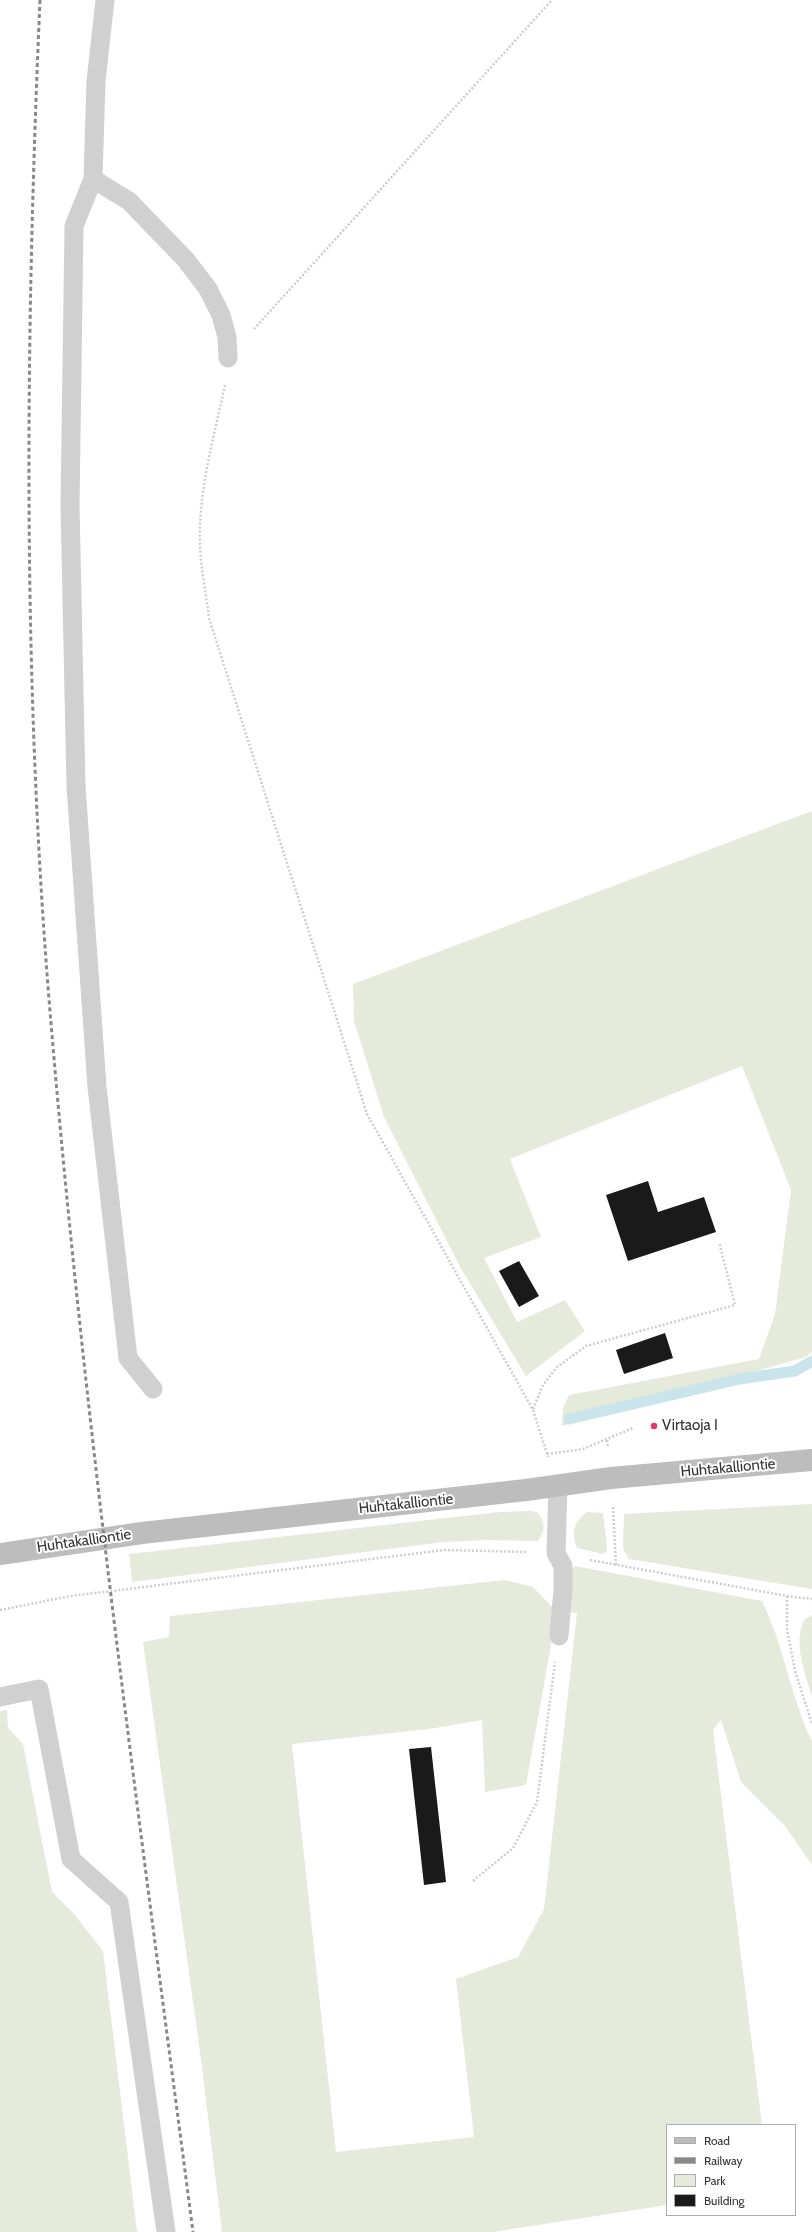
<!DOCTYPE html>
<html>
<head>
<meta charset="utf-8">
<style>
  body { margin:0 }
  #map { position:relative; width:812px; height:2232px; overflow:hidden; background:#fff; font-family:Cabin,sans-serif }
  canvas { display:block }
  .legend { position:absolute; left:666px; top:2124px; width:130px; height:92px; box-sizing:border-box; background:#fff; border:1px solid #adadad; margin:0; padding:5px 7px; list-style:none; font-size:12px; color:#333 }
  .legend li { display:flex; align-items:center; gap:8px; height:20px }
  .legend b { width:20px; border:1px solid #adadad }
</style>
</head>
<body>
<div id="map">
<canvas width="812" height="2232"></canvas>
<ul class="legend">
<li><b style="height:5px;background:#bdbdbd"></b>Road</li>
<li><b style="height:5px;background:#888"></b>Railway</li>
<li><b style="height:11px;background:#e6eadb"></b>Park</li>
<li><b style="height:11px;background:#1a1a1a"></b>Building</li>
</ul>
</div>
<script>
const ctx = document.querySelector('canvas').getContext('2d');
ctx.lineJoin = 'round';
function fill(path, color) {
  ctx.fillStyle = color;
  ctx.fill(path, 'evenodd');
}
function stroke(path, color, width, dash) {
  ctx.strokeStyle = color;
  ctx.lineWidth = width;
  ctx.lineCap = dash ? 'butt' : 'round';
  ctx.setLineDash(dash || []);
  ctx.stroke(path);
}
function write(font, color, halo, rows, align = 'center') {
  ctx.font = font + ' Cabin,sans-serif';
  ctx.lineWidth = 4;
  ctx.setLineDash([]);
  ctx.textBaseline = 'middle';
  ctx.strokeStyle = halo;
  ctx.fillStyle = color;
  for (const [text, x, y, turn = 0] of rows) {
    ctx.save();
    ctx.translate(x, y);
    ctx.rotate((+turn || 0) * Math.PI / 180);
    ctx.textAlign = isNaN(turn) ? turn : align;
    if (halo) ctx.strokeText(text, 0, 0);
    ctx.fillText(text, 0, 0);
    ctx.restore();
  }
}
fill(new Path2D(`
  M812 811V1352L806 1357 562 1426 563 1408 569 1395 759 1359 775 1314 791 1190 742 1066 510 1159 541 1237 484 1258 517 1322 565 1300 585 1331 526 1376 460 1267 384 1117 354 1021 353 984Z
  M812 1504V1589L629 1559 623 1548 624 1514Z
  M531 1511 538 1513C546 1522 545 1532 538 1541L489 1540 443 1542 132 1582 129 1554 499 1512Z
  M587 1512 603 1513 607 1547 606 1552 603 1554 577 1548C571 1532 573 1522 587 1512Z
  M575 1566 762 1601C784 1645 790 1696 812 1741V1865L785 1826 741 1782 721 1720 713 1730 762 2125H667V2205L493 2232H222L201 2059 143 1642 169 1637 170 1616 505 1580 533 1587 557 1612 526 1785 485 1792 482 1720 429 1729 292 1744 336 2152 474 2137 456 1979 518 1957 544 1909 577 1613 566 1612 569 1572Z
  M812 1615V1697C805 1673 793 1643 804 1620Z
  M7 1710 8 1728 23 1744 52 1892 75 1915 103 1951 137 2232H0V1711Z`), '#e6eadb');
stroke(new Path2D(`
  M569 1419 740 1379 795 1371 812 1361`), '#c9e5eb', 11);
fill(new Path2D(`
  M648 1181 658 1212 704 1197 716 1232 628 1261 606 1195Z
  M519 1261 539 1296 519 1307 499 1271Z
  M665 1333 673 1358 624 1374 616 1350Z
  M431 1747 446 1882 424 1885 409 1749Z`), '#1a1a1a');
stroke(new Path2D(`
  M254 329 552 0
  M225 385C214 437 198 492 200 545 201 569 206 594 209 618L367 1114 533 1410 548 1457
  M533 1409 543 1385 557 1367 586 1346 735 1305 719 1242
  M607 1440 608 1448
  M547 1454 583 1449 633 1428
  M613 1507 616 1566
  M590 1560 787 1596 812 1599
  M787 1596V1629L795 1671 812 1724
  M0 1610 71 1596 444 1550 528 1552
  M473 1881 513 1848 537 1802 555 1662`), '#cdcdcd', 2.5, [2, 2]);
stroke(new Path2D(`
  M105 0 96 81 93 179 74 226 70 505 76 786 97 1087 128 1358 153 1389
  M93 179 129 201 186 260 208 289 221 315 227 337 228 358
  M558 1486 556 1553 563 1566V1589L559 1636
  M0 1697 39 1689 71 1859 119 1902 166 2232`), '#d0d0d0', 19);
stroke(new Path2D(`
  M0 1554 142 1533 526 1490 611 1478 812 1460`), '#bdbdbd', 22);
stroke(new Path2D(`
  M40 0C25 345 22 691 52 1035 86 1436 141 1834 193 2232`), '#888', 3, [4, 3]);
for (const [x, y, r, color] of [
  [654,1426,4,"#e8376a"]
]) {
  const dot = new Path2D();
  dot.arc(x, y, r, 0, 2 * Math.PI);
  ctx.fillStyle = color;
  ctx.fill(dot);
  stroke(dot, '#fff', 1.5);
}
write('15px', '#333', '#fff', [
  ["Virtaoja I",662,1426]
], 'left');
write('15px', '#333', '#fff', [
  ["Huhtakalliontie",728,1468,-5],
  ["Huhtakalliontie",406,1504,-6],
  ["Huhtakalliontie",84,1541,-8]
]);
</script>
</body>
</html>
